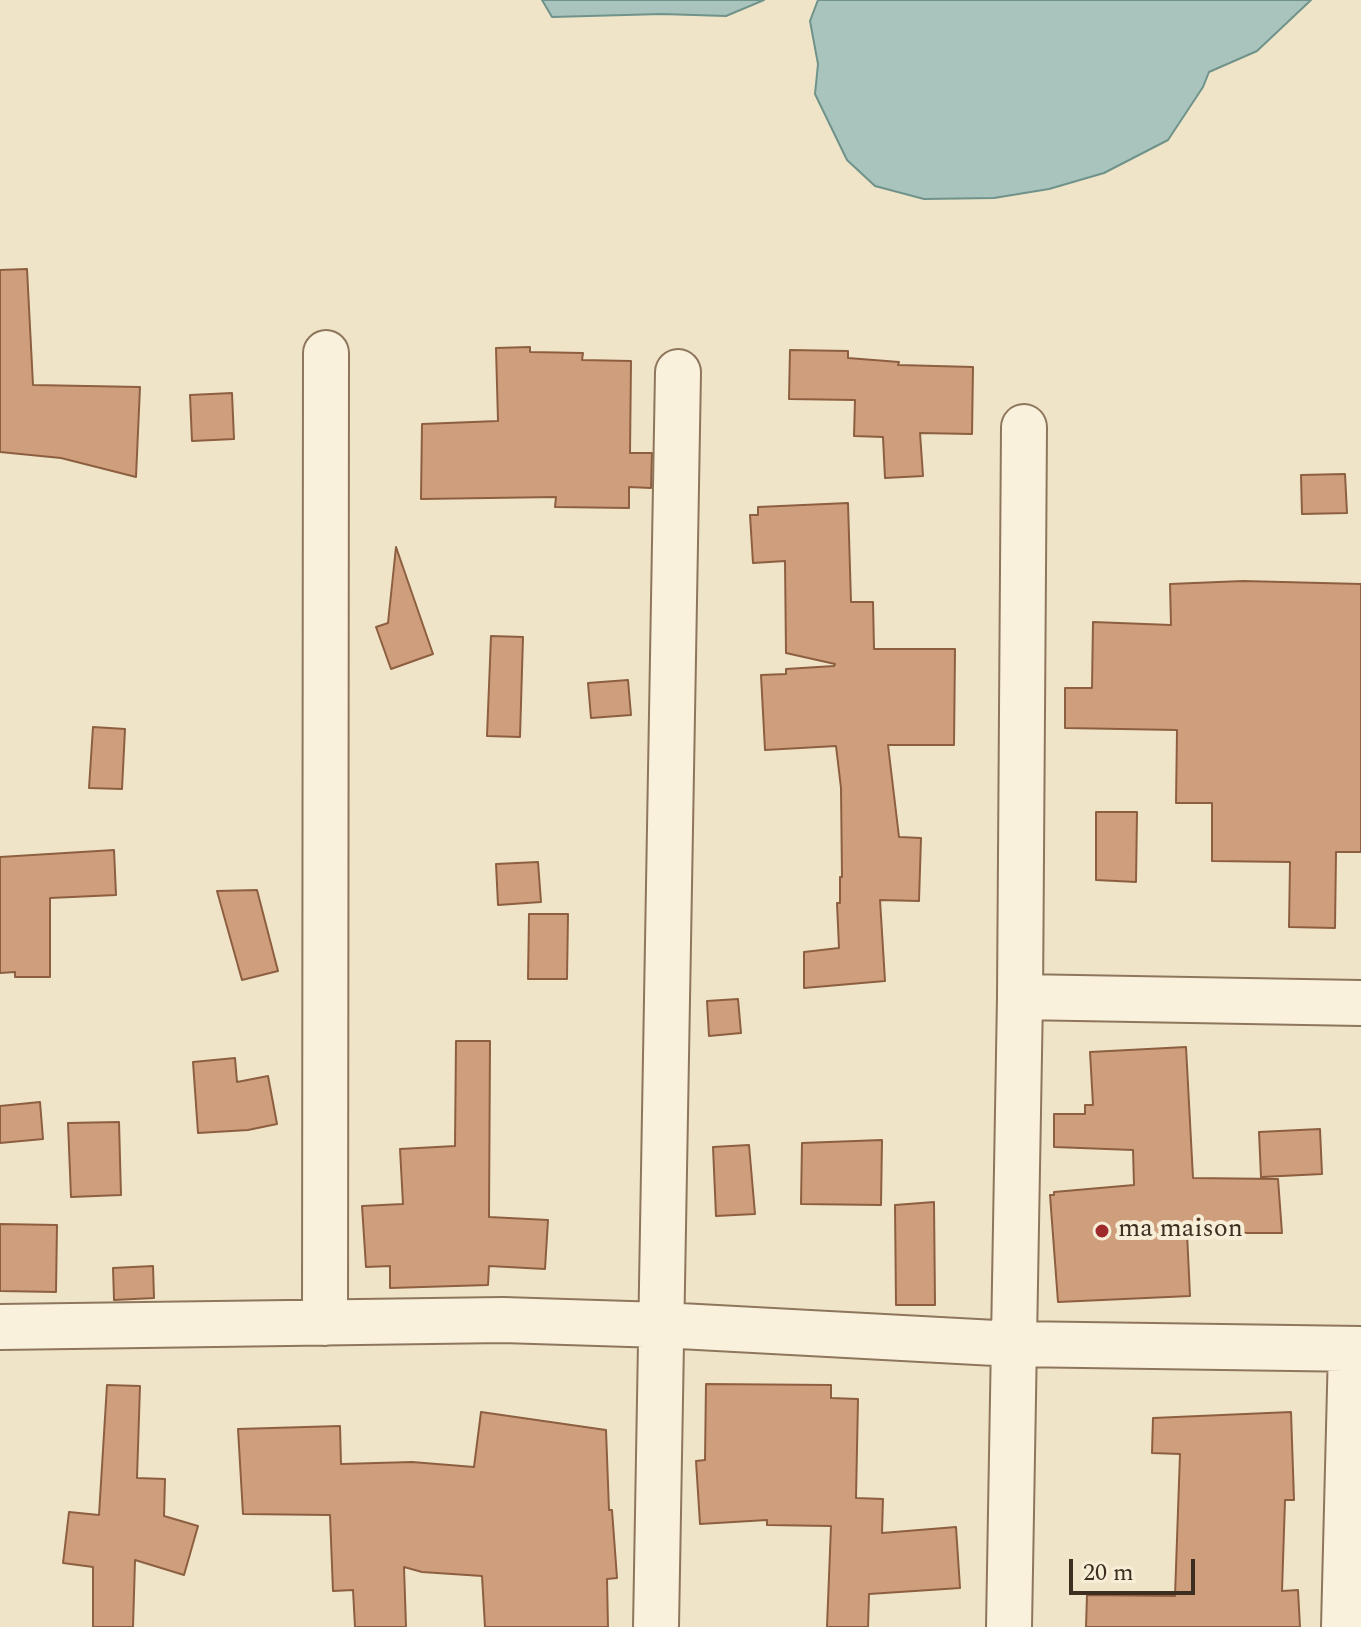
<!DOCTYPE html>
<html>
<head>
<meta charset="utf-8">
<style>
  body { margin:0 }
  #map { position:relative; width:1361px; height:1627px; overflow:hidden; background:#f0e4c8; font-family:Spectral,serif }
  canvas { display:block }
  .scale { position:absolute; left:1069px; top:1559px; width:126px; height:36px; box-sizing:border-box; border:4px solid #3d2e20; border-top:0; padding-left:10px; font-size:24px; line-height:28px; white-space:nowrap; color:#3d2e20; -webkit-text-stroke:6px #f7eed8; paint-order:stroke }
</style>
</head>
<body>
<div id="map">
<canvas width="1361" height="1627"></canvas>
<div class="scale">20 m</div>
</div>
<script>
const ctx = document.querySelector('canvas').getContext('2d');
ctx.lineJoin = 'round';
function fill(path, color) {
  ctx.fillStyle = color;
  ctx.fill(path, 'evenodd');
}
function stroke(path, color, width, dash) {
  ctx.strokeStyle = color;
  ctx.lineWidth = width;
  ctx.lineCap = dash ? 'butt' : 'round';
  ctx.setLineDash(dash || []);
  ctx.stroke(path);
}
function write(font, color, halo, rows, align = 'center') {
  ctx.font = font + ' Spectral,serif';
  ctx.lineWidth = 8;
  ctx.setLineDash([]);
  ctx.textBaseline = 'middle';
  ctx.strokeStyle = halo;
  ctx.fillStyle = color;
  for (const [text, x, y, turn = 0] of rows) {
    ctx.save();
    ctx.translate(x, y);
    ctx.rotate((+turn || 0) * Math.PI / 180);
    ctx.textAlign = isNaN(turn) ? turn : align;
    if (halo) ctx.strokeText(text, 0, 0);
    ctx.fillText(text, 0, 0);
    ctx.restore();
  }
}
const water = new Path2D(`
  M542 0H764L726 16 662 14 552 17Z
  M818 0H1311L1257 51 1209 72 1203 87 1168 140 1104 173 1049 189 994 198 924 199 875 186 847 160 815 94 818 64 810 21Z`);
fill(water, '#a9c4bc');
stroke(water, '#6f938a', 2);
const building = new Path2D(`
  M27 269 33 385 140 387 136 477 61 458 0 452V270Z
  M530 347V352L583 353 582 360 631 361 630 453H652L651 488 629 487V508L555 507 556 497 421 499 422 424 498 421 496 348Z
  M790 350 848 351V358L899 362 898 365 973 367 972 434 920 433 923 476 885 478 883 437 854 436 855 400 789 399Z
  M232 393 234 439 192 441 190 395Z
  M1345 474 1347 513 1302 514 1301 475Z
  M848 503 851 602H873L874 649H955L954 745H888L899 837 921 838 919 901 880 900 885 981 804 988V952L839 948 837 903H840V877H842L841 788 836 746 765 750 761 675 786 674V669L834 666 835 664 786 653 785 561 753 563 750 515H758V507Z
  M396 547 433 654 391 669 376 627 388 623Z
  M1243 581 1361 584V852H1336L1335 928 1289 927 1290 862 1212 861V803H1176L1177 730 1065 728V688H1092L1093 622 1171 625 1170 584Z
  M491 636 523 637 520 737 487 736Z
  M628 680 631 715 591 718 588 683Z
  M93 727 125 729 122 789 89 788Z
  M1096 812H1137L1136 882 1096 880Z
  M114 850 116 895 50 898V977H15V972L0 973V857Z
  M538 862 541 902 498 905 496 864Z
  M257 890 278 971 242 980 217 891Z
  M529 914H568L567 979H528Z
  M738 999 741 1033 709 1036 707 1001Z
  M456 1041H490L489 1217 548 1220 545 1269 489 1266 488 1285 390 1288V1266L366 1267 362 1206 403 1204 400 1149 455 1146Z
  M1186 1047 1193 1178 1278 1179 1282 1233H1187L1190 1296 1058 1302 1050 1195H1054V1192L1134 1185 1133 1150 1054 1147V1114H1085V1105H1093L1090 1052Z
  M235 1058 237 1082 268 1076 277 1124 248 1130 198 1133 193 1062Z
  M40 1102 43 1139 0 1143V1106Z
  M119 1122 121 1195 71 1197 68 1123Z
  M1320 1129 1322 1174 1261 1177 1259 1132Z
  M882 1140 881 1205 801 1204 802 1143Z
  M749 1145 755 1214 716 1216 713 1147Z
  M934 1202 935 1305H896L895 1205Z
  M0 1224 57 1225 56 1292 0 1291Z
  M153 1266 154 1298 114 1300 113 1268Z
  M706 1384 831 1385V1398L858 1399 856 1498 883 1499 882 1533 956 1527 960 1588 869 1594 868 1627H827L831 1526 767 1525V1520L700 1524 696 1461 705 1460Z
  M107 1385 140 1386 137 1478 165 1479 164 1516 198 1526 184 1575 135 1560 133 1627H93V1567L63 1563 69 1512 99 1515Z
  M481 1412 606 1430 609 1510H612L617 1578 607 1579 608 1627H485L482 1576 422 1572 404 1567 406 1627H355L353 1590 333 1591 330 1515 243 1514 238 1429 340 1426 341 1464 412 1462 474 1467Z
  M1291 1412 1294 1500H1285L1282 1591 1298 1590 1300 1627H1086L1087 1595 1175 1596 1180 1454 1152 1453 1153 1418Z`);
fill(building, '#cf9f7d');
stroke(building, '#8d5f41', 2);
const minor = new Path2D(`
  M1020 997 1361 1003
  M325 1323 326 353
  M0 1327 503 1320 661 1325 1014 1344 1361 1349
  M656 1627 678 372
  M1009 1627 1020 997 1024 427
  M1344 1627 1351 1349`);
stroke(minor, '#8d765c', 48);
stroke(minor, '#faf1dc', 44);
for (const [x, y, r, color] of [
  [1102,1231,8,"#9e2a2b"]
]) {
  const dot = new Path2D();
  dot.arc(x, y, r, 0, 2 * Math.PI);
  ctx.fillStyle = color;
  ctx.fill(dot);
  stroke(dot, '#f7eed8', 3);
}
write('26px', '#3d2e20', '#f7eed8', [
  ["ma maison",1118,1231]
], 'left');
</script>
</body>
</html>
